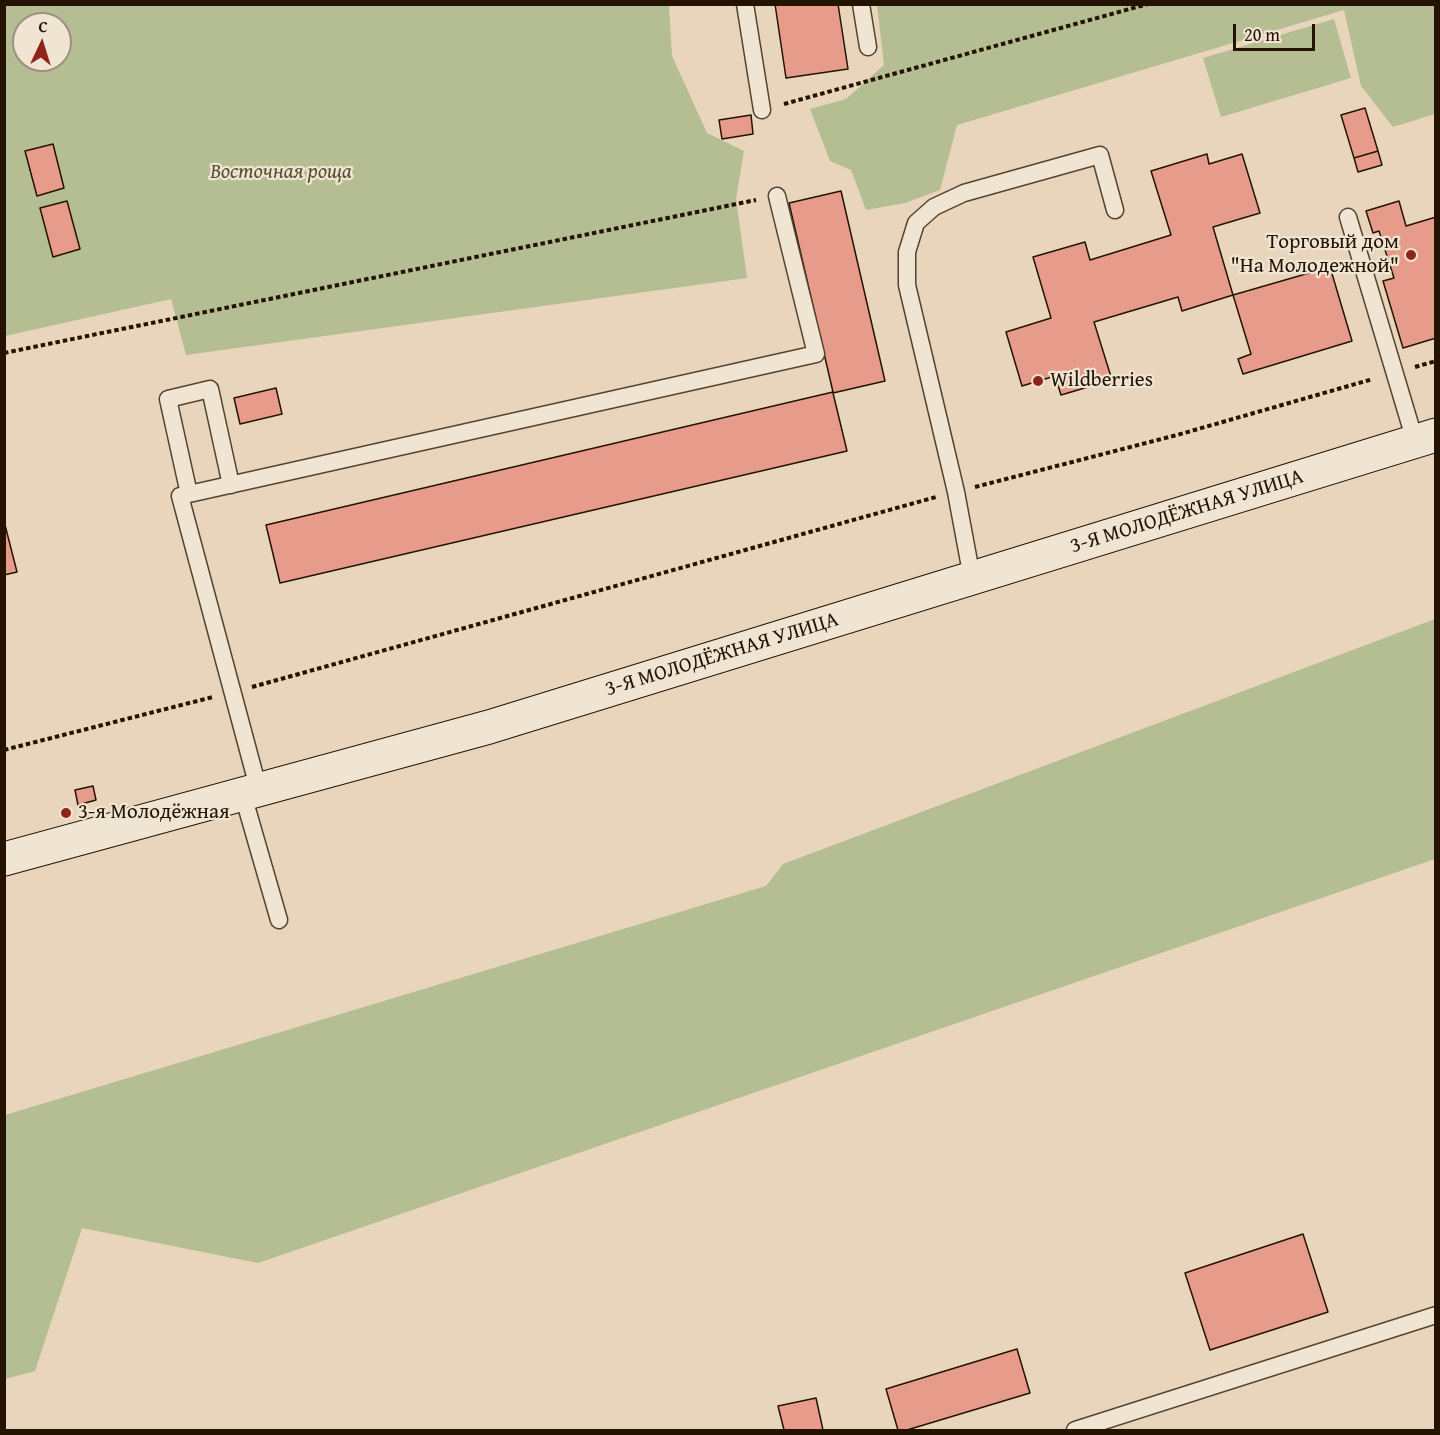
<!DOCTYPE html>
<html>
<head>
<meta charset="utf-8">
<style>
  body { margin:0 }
  #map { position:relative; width:1440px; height:1435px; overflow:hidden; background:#e8d5bc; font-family:"Gentium Book Plus",serif }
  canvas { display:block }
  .frame { position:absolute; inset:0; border:6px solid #231300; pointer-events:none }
  .north { position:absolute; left:12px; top:12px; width:60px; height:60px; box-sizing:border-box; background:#f0e4d3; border:2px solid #9e907f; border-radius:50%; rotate:4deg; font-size:16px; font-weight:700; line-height:24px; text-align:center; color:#231300 }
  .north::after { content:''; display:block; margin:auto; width:21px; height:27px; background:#8f2418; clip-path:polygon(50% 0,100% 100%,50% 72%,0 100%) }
  .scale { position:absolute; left:1233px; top:24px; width:82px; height:27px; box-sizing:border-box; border:3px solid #231300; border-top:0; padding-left:8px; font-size:18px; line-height:21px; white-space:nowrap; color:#231300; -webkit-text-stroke:4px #f0e4d3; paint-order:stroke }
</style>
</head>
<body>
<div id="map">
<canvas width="1440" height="1435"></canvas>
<div class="frame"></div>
<div class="north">С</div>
<div class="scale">20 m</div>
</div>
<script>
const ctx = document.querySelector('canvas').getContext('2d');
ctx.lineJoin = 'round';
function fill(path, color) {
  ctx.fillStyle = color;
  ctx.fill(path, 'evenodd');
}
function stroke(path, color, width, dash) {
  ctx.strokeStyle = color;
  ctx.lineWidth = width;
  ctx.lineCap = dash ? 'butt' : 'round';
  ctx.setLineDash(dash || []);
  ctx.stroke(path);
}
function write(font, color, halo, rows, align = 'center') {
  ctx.font = font + ' "Gentium Book Plus",serif';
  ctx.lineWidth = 4.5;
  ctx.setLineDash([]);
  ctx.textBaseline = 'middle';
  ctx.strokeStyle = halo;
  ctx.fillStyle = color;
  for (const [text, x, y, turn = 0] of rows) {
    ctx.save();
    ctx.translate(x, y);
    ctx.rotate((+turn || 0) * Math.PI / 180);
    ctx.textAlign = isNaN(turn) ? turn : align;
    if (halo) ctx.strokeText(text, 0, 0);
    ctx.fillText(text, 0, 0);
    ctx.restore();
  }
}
fill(new Path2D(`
  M4 5H669L672 56 707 133 744 151 736 199 747 278 186 355 171 299 5 336ZM24 24H60V60H24Z
  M877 5H1435V114L1393 127 1361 86 1344 10 957 125 940 190 905 203 866 210 851 170 830 161 810 109 846 99 884 65Z
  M1334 19 1351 78 1221 117 1203 58Z
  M1435 619V859L258 1263 82 1228 35 1371 5 1379V1115L766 886 783 864Z`), '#b4be92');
const building = new Path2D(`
  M775 4H838L848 69 786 78Z
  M1365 108 1378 151 1354 158 1341 115Z
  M751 115 753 134 722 139 719 120Z
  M53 144 64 188 37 196 25 151Z
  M1378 151 1382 165 1358 172 1354 158Z
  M1207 154 1209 164 1242 154 1260 213 1213 227 1233 295 1182 311 1178 297 1094 322 1112 380 1061 395 1055 376 1022 386 1006 332 1051 318 1033 257 1085 242 1090 260 1171 235 1151 171Z
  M841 191 885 381 833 393 847 451 280 583 266 525 833 392 789 203Z
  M67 201 80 249 53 257 40 208Z
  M1399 201 1406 226 1436 217V338L1403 348 1383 281 1394 278 1379 231 1373 233 1366 211Z
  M1330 267 1352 341 1243 374 1238 359 1251 354 1233 295Z
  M276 388 282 414 240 424 234 398Z
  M4 521 17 572 4 575Z
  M93 786 96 800 78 805 75 790Z
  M1303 1234 1328 1312 1210 1350 1185 1273Z
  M1017 1349 1030 1393 907 1430H898L886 1389Z
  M816 1398 823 1430H784L778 1406Z`);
fill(building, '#e79c8b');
stroke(building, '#231300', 1.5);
const service = new Path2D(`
  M745 4 762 110
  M861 4 868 47
  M1348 217 1415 441
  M189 494 168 399 210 389 231 485
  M972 578 956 492 907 285V252L916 223 934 207 964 193 1100 155 1115 210
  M259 791 180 496 816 354 777 196
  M243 795 279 920
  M1075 1430 1436 1315`);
const secondary = new Path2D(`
  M4 859 489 727 1436 435`);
stroke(service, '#54442f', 19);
stroke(secondary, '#231300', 35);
stroke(new Path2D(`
  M784 104 1148 4
  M4 353 756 200
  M1415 367 1436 361
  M975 487 1177 435 1373 379
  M252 687 936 497
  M4 750 213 697`), '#231300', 4, [4.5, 3]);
stroke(service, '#f0e4d3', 16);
stroke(secondary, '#f0e4d3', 33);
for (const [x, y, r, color] of [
  [1411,255,6,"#8f2418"],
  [1038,381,6,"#8f2418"],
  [66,813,6,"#8f2418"]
]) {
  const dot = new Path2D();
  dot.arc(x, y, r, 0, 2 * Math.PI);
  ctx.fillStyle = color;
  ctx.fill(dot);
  stroke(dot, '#f0e4d3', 2);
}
write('italic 21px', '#564f33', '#f0e4d3', [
  ["Восточная роща",281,173]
]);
write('21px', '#231300', '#f0e4d3', [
  ["Торговый дом",1399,243,"right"],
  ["\"На Молодежной\"",1399,267,"right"],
  ["Wildberries",1050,381],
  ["3-я Молодёжная",78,813]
], 'left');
write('21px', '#231300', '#f0e4d3', [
  ["3-Я МОЛОДЁЖНАЯ УЛИЦА",1187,512,-17],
  ["3-Я МОЛОДЁЖНАЯ УЛИЦА",722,655,-17]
]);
</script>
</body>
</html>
